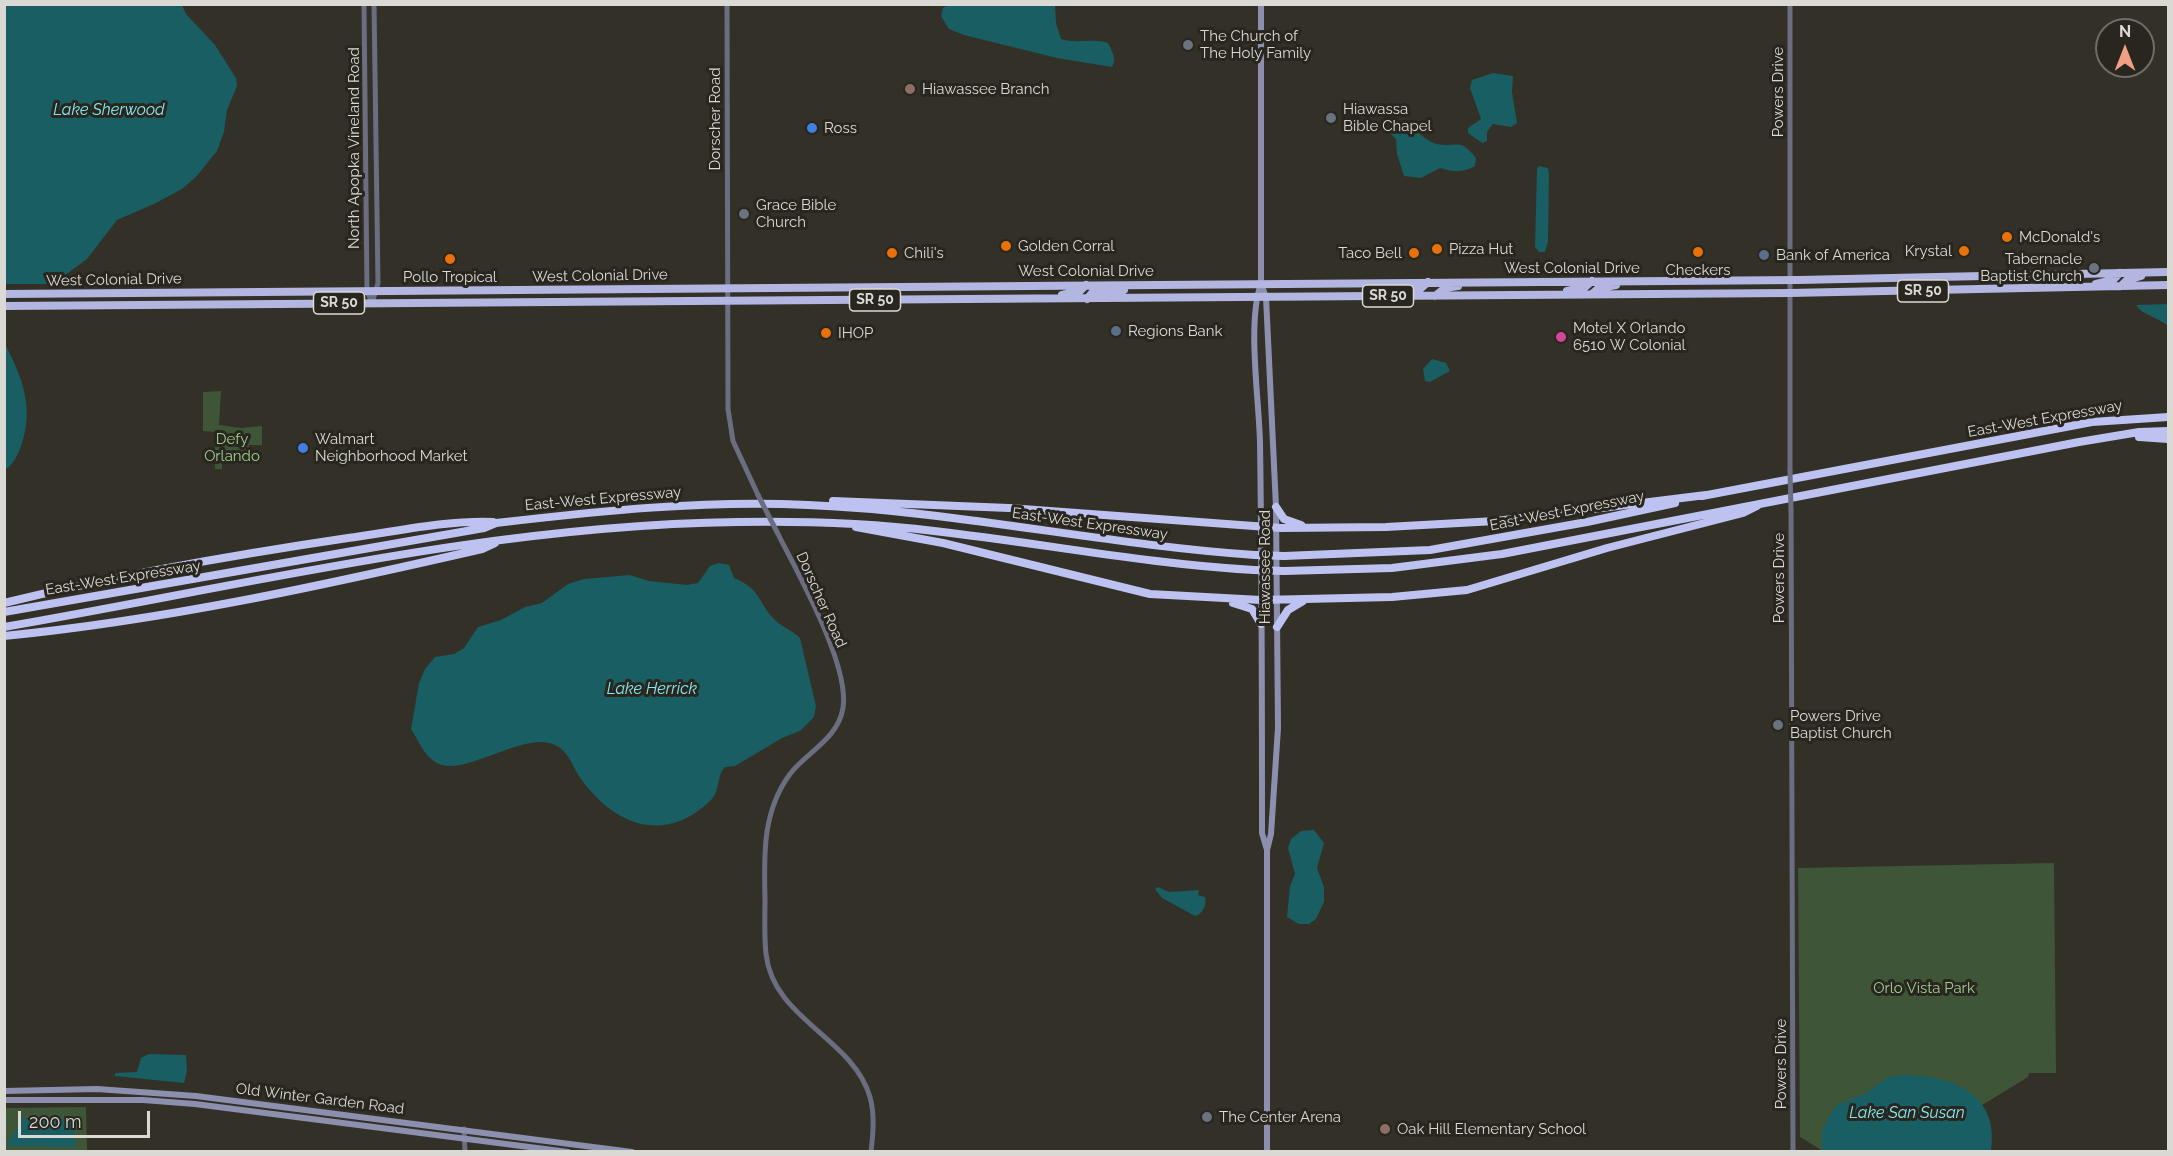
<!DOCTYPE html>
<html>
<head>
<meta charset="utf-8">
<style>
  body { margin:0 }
  #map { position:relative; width:2173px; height:1156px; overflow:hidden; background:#323027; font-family:Raleway,sans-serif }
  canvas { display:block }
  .frame { position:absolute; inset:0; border:6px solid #dad9d3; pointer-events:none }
  .north { position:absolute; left:2095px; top:18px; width:60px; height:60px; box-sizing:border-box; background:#28261e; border:2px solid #6f6e66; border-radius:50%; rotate:0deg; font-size:16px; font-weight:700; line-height:24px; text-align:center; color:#dad9d3 }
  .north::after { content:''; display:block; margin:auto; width:21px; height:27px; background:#f39f83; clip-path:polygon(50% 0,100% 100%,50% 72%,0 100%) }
  .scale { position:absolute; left:18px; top:1111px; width:132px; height:27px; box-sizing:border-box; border:3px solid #dad9d3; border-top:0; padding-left:8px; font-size:18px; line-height:21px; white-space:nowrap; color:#dad9d3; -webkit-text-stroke:4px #28261e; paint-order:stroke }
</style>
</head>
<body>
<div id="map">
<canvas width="2173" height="1156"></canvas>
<div class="frame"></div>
<div class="north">N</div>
<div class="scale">200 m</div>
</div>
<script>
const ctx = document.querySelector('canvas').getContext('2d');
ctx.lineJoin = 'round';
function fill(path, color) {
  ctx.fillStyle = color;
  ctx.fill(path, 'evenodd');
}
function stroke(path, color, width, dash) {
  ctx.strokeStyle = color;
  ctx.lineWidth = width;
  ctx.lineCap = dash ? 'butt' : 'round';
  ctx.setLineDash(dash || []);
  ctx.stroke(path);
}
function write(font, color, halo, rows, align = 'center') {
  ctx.font = font + ' Raleway,sans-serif';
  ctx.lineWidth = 6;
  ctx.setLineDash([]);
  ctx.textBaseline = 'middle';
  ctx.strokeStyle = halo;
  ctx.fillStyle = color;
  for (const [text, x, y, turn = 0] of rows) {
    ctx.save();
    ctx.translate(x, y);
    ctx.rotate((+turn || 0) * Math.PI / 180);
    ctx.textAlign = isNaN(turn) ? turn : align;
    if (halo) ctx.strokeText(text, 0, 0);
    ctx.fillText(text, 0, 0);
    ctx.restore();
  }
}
fill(new Path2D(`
  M221 391 219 425 241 428 262 426V445H249V464H222V469H215V432L203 431V392Z
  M2054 863 2056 1073H2029L2028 1077 1953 1123 1823 1151 1800 1137 1798 868Z
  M86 1107 87 1151H5L4 1108Z`), '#3f5538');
fill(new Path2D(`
  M4 5H182L186 14 215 45 236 78 237 86 227 110 224 132 217 151 196 177 182 189 156 203 117 220 87 259 68 273 50 284H5Z
  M948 5H1055L1056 23 1061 39C1076 44 1093 38 1108 43 1112 51 1117 59 1112 67L1057 58 964 35 949 29 941 16 943 8Z
  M1493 73 1513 76 1512 92 1517 123 1511 127 1493 124 1487 132V141L1482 143 1468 133V128L1481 119 1470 88 1472 80Z
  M1412 129C1420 133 1428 142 1437 144 1459 148 1459 137 1476 158L1475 166C1463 173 1453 172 1440 168L1421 178 1404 176 1397 154 1396 139 1387 130Z
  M1539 166 1548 168 1549 175 1548 242 1545 252H1539L1535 247 1537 169Z
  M2168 304V326C2158 317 2143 316 2136 305Z
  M5 344C22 377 34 407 22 443 19 453 14 464 5 470Z
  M1432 359 1446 363 1450 371 1430 382 1425 381 1423 369Z
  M719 563 729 565 734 578C761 589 758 602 773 618 780 626 792 630 800 638L816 706 814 717 800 731 782 738 735 766 725 767C716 776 721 790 711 800 665 845 615 826 581 779 571 765 569 748 549 743 518 735 460 779 435 762 424 755 418 740 411 729L419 683 425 669 435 657 454 654 464 648 478 627 501 620 525 607 542 603 568 584 584 579 630 575 649 581 687 585 698 583 710 566Z
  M1314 830 1324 843 1317 868 1324 887V902L1316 919 1309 924H1299L1287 917 1290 886 1295 874 1288 848 1291 839 1301 831Z
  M1158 887 1169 892 1199 890 1198 895 1205 897C1207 904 1203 914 1195 916L1162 898 1155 889Z
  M149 1054 186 1055 187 1071 184 1083 115 1076V1073L137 1072 141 1058Z
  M1903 1075C1952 1075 2000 1094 1991 1151H1822V1130L1835 1106 1866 1093 1888 1077Z
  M23 1118 73 1120 75 1147 6 1146Z`), '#185e62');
stroke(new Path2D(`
  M364 4 367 291 372 303
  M727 4 728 409 733 441 758 495
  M1790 4V471
  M372 303 378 283 374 4
  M1791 510 1793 1152
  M777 532C797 572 850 665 843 708 838 739 807 752 790 774 762 812 764 855 765 900 765 918 764 936 766 954 773 1019 853 1038 870 1097 875 1115 873 1134 871 1152
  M464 1129 465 1152`), '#6b6d80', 5);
stroke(new Path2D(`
  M1261 4V284C1247 321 1259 400 1260 442 1262 572 1262 703 1262 833L1267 850V1152
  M1261 284 1266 297 1276 507 1278 728 1271 834 1267 850
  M4 1091 97 1089 196 1096 632 1152
  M4 1100H143L195 1104 568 1152`), '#8c90ae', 6);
stroke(new Path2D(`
  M2096 284 2113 280 2120 273
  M2121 286 2127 280 2141 276
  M1567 291 1585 287 1592 281
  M1405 292 1420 289 1428 282
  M4 294 1799 280 2168 272
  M1592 294 1599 288 1616 285
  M1062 295 1080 291 1086 285
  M1435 296 1445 288 1458 286
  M1087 299 1094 291 1124 290
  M4 306 1790 293 2168 285`), '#b2b6e1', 8);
stroke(new Path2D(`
  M2139 437 2168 439
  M1702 496 2092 422 2168 417
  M833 501 1009 508 1281 528 1386 527 1496 521 1706 495
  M1276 507 1284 519 1301 525
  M856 527 943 543 1150 594 1261 600 1392 597 1467 590 1607 548 1743 513 1757 506
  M1284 556 1430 550 1587 522 1675 503
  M1284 571 1392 568 1502 554 2079 442 2139 432 2168 431
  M4 603C118 575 233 555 348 538 395 532 445 520 493 522
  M1233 603 1252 609 1261 624
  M4 612 484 528 496 523C600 511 704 500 808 505 958 511 1105 545 1255 555
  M4 627C247 585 490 525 738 522 803 521 869 523 934 531 1041 543 1147 564 1254 570
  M1277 627 1288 610 1303 601
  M4 636C166 620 325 585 482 549L495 543`), '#bdc2f1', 8);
stroke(new Path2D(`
  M1790 471 1791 510
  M758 495 777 532`), '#6b6d80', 5);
stroke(new Path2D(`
  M1255 555 1284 556
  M1254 570 1284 571`), '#bdc2f1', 8);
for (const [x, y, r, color] of [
  [1188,45,6,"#6b7280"],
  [910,89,6,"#8d6e63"],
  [1331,118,6,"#6b7280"],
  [812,128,6,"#3f7fe0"],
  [744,214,6,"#6b7280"],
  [2007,237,6,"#e8710a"],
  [1006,246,6,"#e8710a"],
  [1437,249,6,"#e8710a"],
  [1964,251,6,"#e8710a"],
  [1698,252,6,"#e8710a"],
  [892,253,6,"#e8710a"],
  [1414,253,6,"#e8710a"],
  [1764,255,6,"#5c6f8a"],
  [450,259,6,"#e8710a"],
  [2094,268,6,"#6b7280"],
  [1116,331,6,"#5c6f8a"],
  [826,333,6,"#e8710a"],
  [1561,337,6,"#d1479c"],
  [303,448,6,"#3f7fe0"],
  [1778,725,6,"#6b7280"],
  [1207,1117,6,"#6b7280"],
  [1385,1129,6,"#8d6e63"]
]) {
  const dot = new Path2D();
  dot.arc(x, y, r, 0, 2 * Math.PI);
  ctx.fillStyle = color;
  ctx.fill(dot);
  stroke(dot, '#28261e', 2);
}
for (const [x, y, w] of [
  [1923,291,51],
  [1388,296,51],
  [875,300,51],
  [339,303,51]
]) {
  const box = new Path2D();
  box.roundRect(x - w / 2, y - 11, w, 22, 4.5);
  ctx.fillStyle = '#28261e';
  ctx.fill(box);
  stroke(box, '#dad9d3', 1.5);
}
write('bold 14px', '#dad9d3', null, [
  ["SR 50",1923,291],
  ["SR 50",1388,296],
  ["SR 50",875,300],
  ["SR 50",339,303]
]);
write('15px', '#dad9d3', '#28261e', [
  ["The Church of",1200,36],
  ["The Holy Family",1200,53],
  ["Hiawassee Branch",922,89],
  ["Hiawassa",1343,109],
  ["Bible Chapel",1343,126],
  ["Ross",824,128],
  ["Grace Bible",756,205],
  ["Church",756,222],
  ["McDonald's",2019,237],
  ["Golden Corral",1018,246],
  ["Pizza Hut",1449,249],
  ["Krystal",1952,251,"right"],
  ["Chili's",904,253],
  ["Taco Bell",1402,253,"right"],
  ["Bank of America",1776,255],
  ["Tabernacle",2082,259,"right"],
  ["Baptist Church",2082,276,"right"],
  ["Checkers",1698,270,"center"],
  ["Pollo Tropical",450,277,"center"],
  ["Motel X Orlando",1573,328],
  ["6510 W Colonial",1573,345],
  ["Regions Bank",1128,331],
  ["IHOP",838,333],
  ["Walmart",315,439],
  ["Neighborhood Market",315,456],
  ["Powers Drive",1790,716],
  ["Baptist Church",1790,733],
  ["The Center Arena",1219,1117],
  ["Oak Hill Elementary School",1397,1129]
], 'left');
write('15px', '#dad9d3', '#28261e', [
  ["Powers Drive",1778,92,-90],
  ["Dorscher Road",715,119,-90],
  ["North Apopka Vineland Road",354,148,-90],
  ["West Colonial Drive",1572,268],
  ["West Colonial Drive",1086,271],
  ["West Colonial Drive",600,276,-1],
  ["West Colonial Drive",114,280,-1],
  ["East-West Expressway",2045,419,-10],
  ["East-West Expressway",603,499,-5],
  ["East-West Expressway",1567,511,-11],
  ["East-West Expressway",1090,524,8],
  ["Hiawassee Road",1265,567,-90],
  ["East-West Expressway",123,578,-9],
  ["Powers Drive",1779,578,-90],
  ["Dorscher Road",821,600,66],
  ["Powers Drive",1781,1064,-90],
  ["Old Winter Garden Road",320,1099,7]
]);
write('15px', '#9fcd90', '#28261e', [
  ["Defy",232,439],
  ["Orlando",232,456],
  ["Orlo Vista Park",1924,988]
]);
write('italic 16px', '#83eaf1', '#28261e', [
  ["Lake Sherwood",109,110],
  ["Lake Herrick",652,689],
  ["Lake San Susan",1907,1113]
]);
</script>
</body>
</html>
